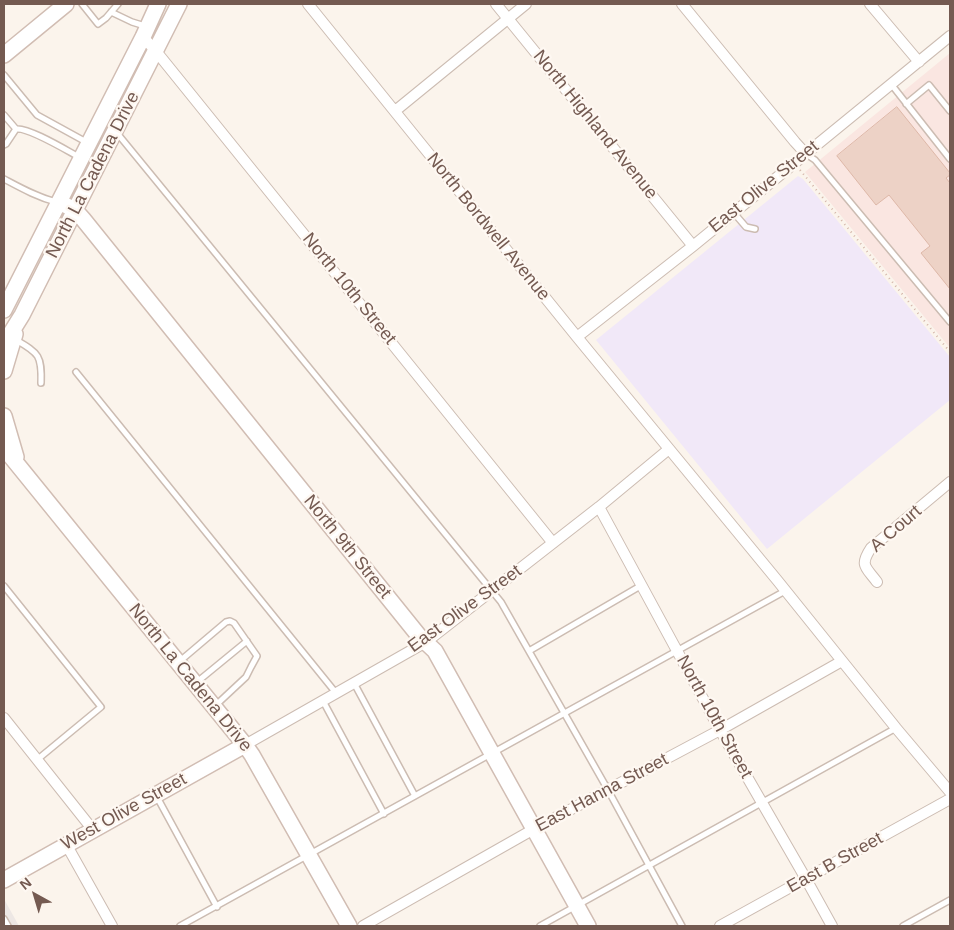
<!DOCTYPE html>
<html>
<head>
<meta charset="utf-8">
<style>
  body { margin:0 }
  #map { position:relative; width:954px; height:930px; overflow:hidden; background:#fbf4ec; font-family:Arial,sans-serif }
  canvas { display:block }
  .frame { position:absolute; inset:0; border:5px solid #745a51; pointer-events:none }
  .north { position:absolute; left:10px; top:870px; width:50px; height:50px; -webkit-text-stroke:4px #fef8f2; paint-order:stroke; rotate:321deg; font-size:14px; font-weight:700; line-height:20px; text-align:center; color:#745a51 }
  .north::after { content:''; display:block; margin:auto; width:18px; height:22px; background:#745a51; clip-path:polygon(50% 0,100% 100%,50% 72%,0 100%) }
</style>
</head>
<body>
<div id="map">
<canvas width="954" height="930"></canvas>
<div class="frame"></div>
<div class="north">N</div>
</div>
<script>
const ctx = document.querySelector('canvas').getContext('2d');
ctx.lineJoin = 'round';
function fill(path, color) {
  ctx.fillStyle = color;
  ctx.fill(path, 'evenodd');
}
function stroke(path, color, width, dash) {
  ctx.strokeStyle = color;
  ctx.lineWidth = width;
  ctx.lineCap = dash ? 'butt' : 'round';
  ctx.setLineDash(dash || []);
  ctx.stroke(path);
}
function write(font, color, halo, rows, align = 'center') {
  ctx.font = font + ' Arial,sans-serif';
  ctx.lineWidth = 4.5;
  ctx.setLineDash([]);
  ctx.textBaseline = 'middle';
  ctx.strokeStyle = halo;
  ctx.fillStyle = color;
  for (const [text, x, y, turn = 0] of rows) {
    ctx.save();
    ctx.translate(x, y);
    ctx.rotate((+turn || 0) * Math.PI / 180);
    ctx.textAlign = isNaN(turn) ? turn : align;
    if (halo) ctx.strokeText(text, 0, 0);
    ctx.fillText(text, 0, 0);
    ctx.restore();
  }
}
fill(new Path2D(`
  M950 53V348L805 172Z`), '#fae6e1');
fill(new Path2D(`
  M4 899 19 926H4Z`), '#ede7e4');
fill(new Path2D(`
  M798 176 803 179 950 357V400L767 549 596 340Z`), '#f1e8f8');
const building = new Path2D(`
  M897 107 950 173V175L946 178 950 183V289L921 253 930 246 889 195 876 205 837 156Z`);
fill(building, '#edd2c6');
stroke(building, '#deb8a8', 1);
const lane = new Path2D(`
  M82 4 98 24 106 18 118 4
  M111 12 132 22 145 26
  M4 75 37 115 88 143
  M891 84 950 159
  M906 104 929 85 950 111
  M4 115 16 129 6 144 4 145
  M16 129C28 127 66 150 79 157
  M117 133 501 602 608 790 682 926
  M806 154 815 160 950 322
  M4 179C21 188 37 197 56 202
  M734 213 746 227 755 229
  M16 340C39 353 42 356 41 383
  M76 372 336 693
  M4 586 101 707 38 759
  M529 651 642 585
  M180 661 226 622 230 621 234 623 257 656 251 667 246 677 216 705
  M197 682 247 641
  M354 683 415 796
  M323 701 384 814
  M157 797 217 907
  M4 919 8 926
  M180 926 785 591
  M540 926 896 728
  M903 926 950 900`);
const street = new Path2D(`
  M308 4 577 337 777 580 896 728 950 792
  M496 4 693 246
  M682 4 795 142 805 153
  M870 4 919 62
  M143 37 155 50 553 543
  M395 111 526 4
  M577 337 693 246 950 36
  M599 507 720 730 806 879 832 926
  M877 582C866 567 859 566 871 548L950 482
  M4 718 93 830
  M245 745 426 642 599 507 669 449
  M66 844 112 926
  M363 926 534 829 720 730 842 661
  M720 926 950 799`);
const secondary = new Path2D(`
  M4 55 66 4
  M59 202 75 210 83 219 419 636 435 651 588 926
  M4 310 143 37 158 4
  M4 344 22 315 179 4
  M4 371 15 334
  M4 416 16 457
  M4 448 245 745 252 755 349 926
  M4 880 245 745`);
stroke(lane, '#ccbcb2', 8);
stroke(street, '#ccbcb2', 12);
stroke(secondary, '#d1bdb3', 18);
stroke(new Path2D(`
  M800 170 950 352`), '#d3b6a9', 2, [1, 4]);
stroke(lane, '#fff', 5);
stroke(street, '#fff', 10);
stroke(secondary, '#fff', 15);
write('18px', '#745a51', '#fef8f2', [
  ["North Highland Avenue",595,125,51],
  ["North La Cadena Drive",93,175,-63],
  ["East Olive Street",764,187,-39],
  ["North Bordwell Avenue",488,227,51],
  ["North 10th Street",349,289,51],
  ["A Court",896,529,-41],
  ["North 9th Street",347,547,51],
  ["East Olive Street",465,609,-36],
  ["North La Cadena Drive",190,678,51],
  ["North 10th Street",714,717,61],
  ["East Hanna Street",602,793,-28],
  ["West Olive Street",124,812,-29],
  ["East B Street",835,863,-29]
]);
</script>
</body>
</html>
